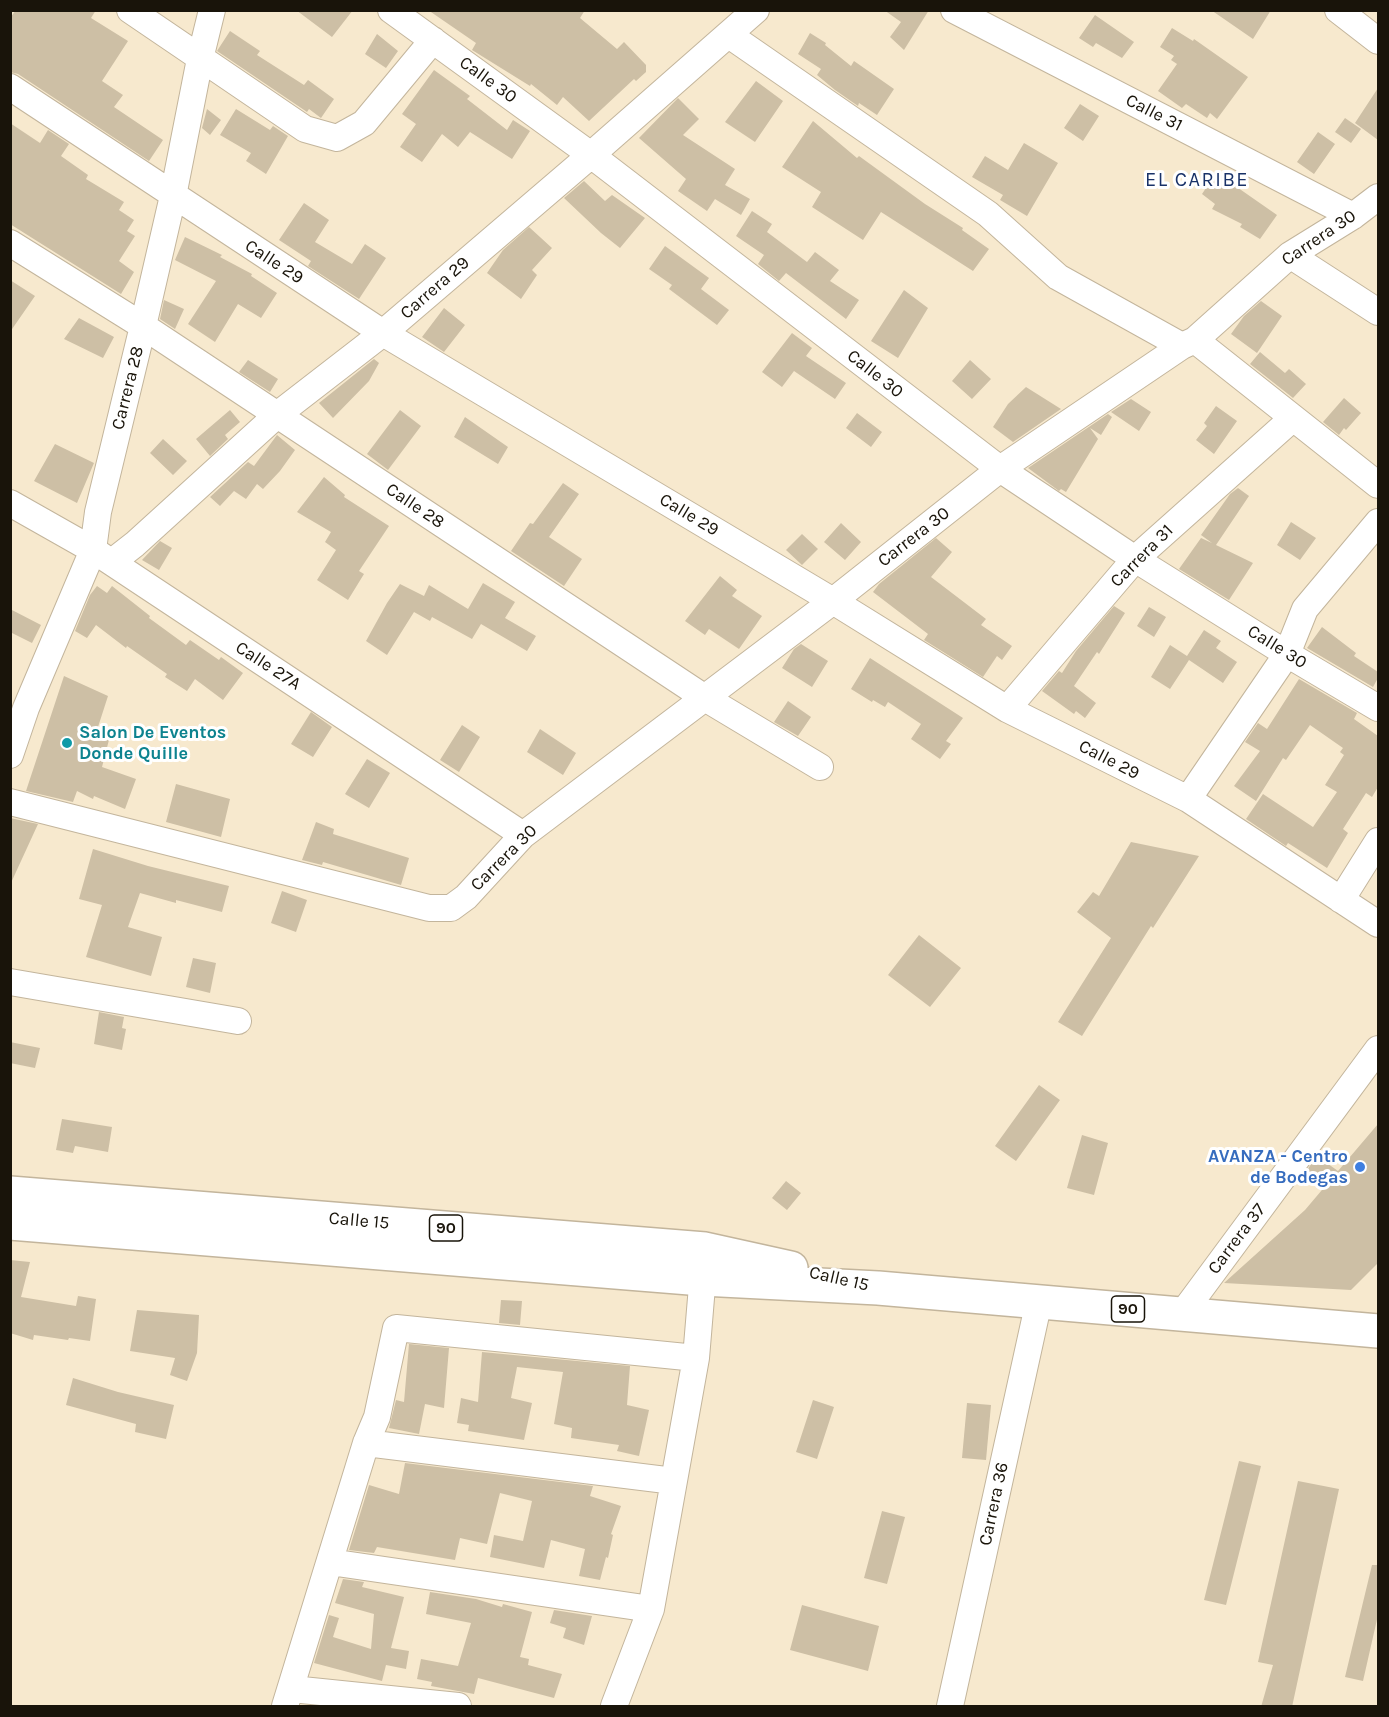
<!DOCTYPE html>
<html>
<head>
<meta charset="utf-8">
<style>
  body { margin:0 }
  #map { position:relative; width:1389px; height:1717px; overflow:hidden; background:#f7e9ce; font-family:Karla,sans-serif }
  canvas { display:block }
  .frame { position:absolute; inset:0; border:12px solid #19140a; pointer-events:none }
</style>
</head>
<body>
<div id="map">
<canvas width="1389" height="1717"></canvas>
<div class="frame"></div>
</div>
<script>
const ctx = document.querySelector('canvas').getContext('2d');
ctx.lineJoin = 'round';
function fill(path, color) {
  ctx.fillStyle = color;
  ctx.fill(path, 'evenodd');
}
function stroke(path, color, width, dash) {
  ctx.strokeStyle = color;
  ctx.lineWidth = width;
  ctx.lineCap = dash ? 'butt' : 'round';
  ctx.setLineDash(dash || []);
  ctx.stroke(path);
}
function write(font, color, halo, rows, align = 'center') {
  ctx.font = font + ' Karla,sans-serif';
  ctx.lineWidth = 6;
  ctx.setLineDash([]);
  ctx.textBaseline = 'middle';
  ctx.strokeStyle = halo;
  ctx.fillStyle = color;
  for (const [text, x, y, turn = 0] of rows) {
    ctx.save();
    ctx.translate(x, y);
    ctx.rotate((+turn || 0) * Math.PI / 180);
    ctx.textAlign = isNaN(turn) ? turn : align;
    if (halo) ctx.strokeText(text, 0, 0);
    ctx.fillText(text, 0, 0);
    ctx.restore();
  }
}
fill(new Path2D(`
  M16 10H96L91 18 128 41 102 81 123 95 114 107 163 140 149 161 18 74 10 72V18Z
  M296 10H353L332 37Z
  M428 10H585L580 18 617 49 624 42 646 65V72L636 81 634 79 589 121 563 97 557 105 531 84 530 86 472 50 476 43Z
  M884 10H929L904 50 890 37 901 22Z
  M1211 10H1271L1253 39Z
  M1095 15 1134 42 1122 58 1096 43 1093 47 1079 38Z
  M1172 28 1193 41 1194 39 1248 77 1217 119 1210 113 1207 118 1186 104 1182 108 1158 91 1177 64 1171 60 1174 56 1160 47Z
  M230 31 260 51 257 55 304 85 308 80 334 99 321 118 309 109 307 112 217 51Z
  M810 33 826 43 825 45 851 66 854 61 894 89 877 115 859 103 858 106 835 90 817 75 821 69 798 54Z
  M377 34 398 51 386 68 365 54Z
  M434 70 470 96 467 99 507 130 513 120 530 131 512 159 470 132 458 147 442 134 422 162 400 147 416 124 402 114Z
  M756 81 783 101 755 142 725 122Z
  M1378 88V140L1355 123Z
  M678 98 699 119 683 135 735 169 725 185 750 199 741 215 715 199 707 211 678 191 686 179 639 138Z
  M1080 104 1099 116 1083 141 1064 128Z
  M207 109 221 120 210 135 202 128Z
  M236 109 270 130 273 126 288 136 266 174 246 161 251 153 220 135Z
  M1345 118 1361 129 1351 143 1335 132Z
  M813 121 857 158 859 156 925 204 963 228 962 230 989 249 973 271 881 212 863 240 812 207 821 192 782 167Z
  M10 123 40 143 48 130 69 144 61 156 88 175 86 179 124 202 119 210 134 220 127 231 135 236 119 261 134 272 121 294 10 224Z
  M1318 132 1335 144 1314 174 1297 162Z
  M1024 143 1058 163 1027 216 1000 200 1003 195 972 177 985 156 1008 170Z
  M1214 176H1221L1277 215 1260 239 1240 227 1242 224 1212 209 1215 204 1202 194Z
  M584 181 605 201 612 195 645 218 620 248 601 233 564 198Z
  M304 203 329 220 315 242 352 264 365 244 386 258 359 299 308 266 311 261 279 240Z
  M752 211 772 224 767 232 807 262 815 252 839 270 830 281 859 300 846 319 786 273 779 281 758 264 764 255 736 236Z
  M529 227 552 248 532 270 537 275 521 299 487 273 503 250Z
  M185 237 222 255 220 257 252 274 251 276 277 293 261 318 238 304 215 342 188 324 216 281 175 260Z
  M665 246 709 278 701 289 729 310 717 325 669 289 672 285 649 269Z
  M10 280 35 296 10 332Z
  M904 290 928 308 898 358 871 341Z
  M164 300 184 309 175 329 160 319Z
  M1261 301 1282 316 1257 353 1231 334 1244 316Z
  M444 308 465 325 444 352 422 337Z
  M79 318 114 337 103 358 64 339Z
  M792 333 812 348 806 356 846 383 835 399 794 371 782 387 762 372Z
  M1260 352 1285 373 1289 369 1306 384 1293 398 1250 364Z
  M374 359 379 363 369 381 333 418 319 403Z
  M248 360 278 379 270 392 239 372Z
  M970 360 991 379 972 399 952 381Z
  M1026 387 1061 409 1013 442 993 427 1008 404Z
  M1344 398 1361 413 1346 430 1344 428 1339 435 1323 422Z
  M1131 399 1151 412 1139 431 1111 412Z
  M1216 406 1237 421 1214 454 1196 440 1207 426 1204 423Z
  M230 410 240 422 225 435 228 439 210 456 196 439Z
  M400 410 421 426 388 470 367 454Z
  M857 413 882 432 871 447 846 428Z
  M1108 414 1112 417 1101 435 1090 428 1098 439 1066 492 1061 489 1059 491 1028 468Z
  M465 417 508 447 498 464 454 437Z
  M277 435 295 450 280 471 263 489 257 484 246 499 234 491 220 506 210 497 248 462 254 466Z
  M163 439 187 461 173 475 150 453Z
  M55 444 94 463 77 503 34 481Z
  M324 477 345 495 344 497 389 526 359 571 364 574 348 600 317 580 336 550 325 542 331 532 297 512Z
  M563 483 579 494 549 537 582 559 564 586 511 551 530 523 533 524Z
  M1238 488 1249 496 1216 545 1253 563 1229 600 1179 569 1201 538 1212 543 1201 535 1230 494Z
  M1291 522 1316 538 1300 560 1277 545Z
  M841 523 861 542 845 560 824 542Z
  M802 534 818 549 802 565 786 550Z
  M936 538 952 552 931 577 986 619 981 625 1012 646 1002 660 997 656 983 677 924 640 928 634 873 592 879 584Z
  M160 541 172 548 159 570 142 560Z
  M720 576 737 590 732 596 762 616 739 649 709 629 705 635 685 621Z
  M483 583 515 602 505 618 536 636 527 651 481 624 472 639 432 617 430 621 414 612 387 655 366 641 387 603 400 584 424 596 429 585 468 609Z
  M97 586 107 593 112 586 150 616 149 618 186 645 190 640 219 660 221 657 243 673 223 700 195 679 187 691 165 677 167 674 127 646 126 648 96 625 87 638 75 631 90 595Z
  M1114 606 1125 613 1099 654 1097 652 1074 686 1096 703 1085 718 1076 711 1074 714 1042 691 1059 671 1062 673 1076 651Z
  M1149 607 1166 617 1154 637 1137 626Z
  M10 609 41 625 32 643 10 632Z
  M1322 627 1356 653 1354 656 1378 672V678L1373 687 1307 648Z
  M1204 630 1221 641 1216 648 1237 662 1223 683 1189 660 1170 689 1151 677 1170 645 1187 656Z
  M801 644 828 661 812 687 782 668 794 649Z
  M870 658 963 718 946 741 951 744 940 759 911 739 921 724 888 702 885 707 873 700 872 702 851 689Z
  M64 676 108 696 98 727 111 732 102 767 136 779 125 809 94 796 93 799 77 791 73 802 26 791Z
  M1299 679 1357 713 1354 719 1378 736V787L1372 797 1366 793 1343 829 1348 833 1327 868 1288 843 1286 846 1246 819 1263 794 1313 827 1337 792 1325 785 1344 755 1340 752 1343 748 1310 725 1286 760 1283 758 1256 801 1234 786 1260 751 1245 742 1258 723 1267 729Z
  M788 701 811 717 798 736 774 722Z
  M311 712 332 727 313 757 291 744Z
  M462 725 480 737 459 772 440 760Z
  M540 729 576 753 563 775 527 752Z
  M367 759 390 773 369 808 345 794Z
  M176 784 230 799 221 837 166 822Z
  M10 818 38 824 10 885Z
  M316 822 334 829 333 834 409 858 401 885 323 862 322 865 302 860Z
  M1131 842 1199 856 1153 928 1151 926 1082 1036 1058 1022 1111 938 1077 912 1093 892 1099 896Z
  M93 849 148 866 229 886 222 912 176 900V903L140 893 128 927 162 937 151 976 86 957 102 905 79 899Z
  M282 891 307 900 296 932 271 923Z
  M919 935 961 968 930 1007 888 975Z
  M193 958 216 963 210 993 186 987Z
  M99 1012 124 1017 122 1028 126 1029 122 1050 94 1044Z
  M10 1042 40 1048 35 1068 10 1063Z
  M1039 1085 1060 1100 1016 1161 995 1146Z
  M62 1119 112 1127 108 1152 75 1146 73 1153 56 1150Z
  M1378 1124V1263L1351 1290 1224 1283 1305 1210 1327 1184 1307 1170 1317 1156 1338 1171Z
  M1082 1135 1108 1143 1094 1195 1067 1188Z
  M786 1181 801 1193 787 1210 772 1198Z
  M10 1260 30 1262 21 1297 76 1306 78 1296 96 1299 90 1341 69 1338 68 1340 34 1335 33 1340 10 1333Z
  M501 1300 522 1301 520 1325 499 1323Z
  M137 1310 199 1315 197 1353 187 1381 170 1375 175 1358 130 1351Z
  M409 1344 449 1348 444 1408 425 1404 419 1434 389 1428 396 1400 404 1402Z
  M482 1352 630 1366 627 1405 649 1410 639 1456 617 1451 619 1445 571 1438 572 1428 554 1424 563 1372 517 1367 511 1398 532 1403 524 1440 468 1431 469 1425 457 1423 461 1398 478 1402Z
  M73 1378 118 1392 174 1405 166 1439 135 1432 136 1424 66 1405Z
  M813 1400 834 1407 817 1459 796 1452Z
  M967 1403 991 1405 986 1460 962 1458Z
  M1239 1461 1261 1466 1226 1605 1204 1600Z
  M405 1463 593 1486 590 1496 621 1506 611 1534 613 1535 608 1558 606 1557 600 1580 579 1576 585 1549 551 1540 544 1568 490 1557 494 1535 523 1541 532 1501 500 1493 487 1544 460 1538 455 1560 377 1547 374 1553 349 1550 369 1485 399 1494Z
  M1298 1481 1339 1489 1292 1707H1261L1273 1665 1258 1662Z
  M882 1511 905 1517 887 1584 864 1578Z
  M1372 1565H1378V1615L1363 1681 1345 1677Z
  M343 1579 364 1582 362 1587 404 1597 391 1648 409 1651 406 1669 386 1665 382 1681 314 1663 329 1615 339 1618 333 1637 371 1649 374 1614 335 1603Z
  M430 1592 476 1599 502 1607 503 1604 532 1612 520 1657 529 1659 528 1665 562 1674 554 1698 478 1678 474 1694 431 1686 432 1682 417 1679 421 1659 458 1666 471 1623 426 1614Z
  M802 1605 879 1626 868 1671 790 1650Z
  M554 1610 592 1616 584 1645 563 1638 566 1628 550 1623Z`), '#cdbfa5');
const minor = new Path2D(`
  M130 10 305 129 337 138 364 123 433 40
  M391 10 591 155 1000 469 1135 559 1287 654 1378 708
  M954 10 1353 216
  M1338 10 1378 41
  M729 35 988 214 1058 277 1182 346
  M10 87 383 333 833 601 1007 709 1188 799 1378 924
  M10 243 143 326 705 698 820 767
  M1290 255 1378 312
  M1195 340 1378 485
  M10 503 93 550 523 835
  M112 562 135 544 277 415 383 333 591 155 756 10
  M1007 709 1135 559 1293 418
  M10 755 26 708 93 550 98 512 143 326 173 196 200 59 212 10
  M1188 799 1287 654 1305 609 1378 522
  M10 802 429 908H451L466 897 523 835 833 601 1000 469 1182 346 1195 340 1290 255 1353 216 1378 197
  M1341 900 1378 841
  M10 982 238 1021
  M1182 1314 1378 1049
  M366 1443 674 1481
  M330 1562 651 1609
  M292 1689 458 1706
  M285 1706 366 1443 377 1417 396 1328 696 1358
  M614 1706 651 1609 696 1358 704 1262
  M950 1706 1039 1301`);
const trunk = new Path2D(`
  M10 1193 705 1249 791 1268
  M10 1223 702 1279 878 1288 1378 1331`);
stroke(minor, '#c3b59c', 28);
stroke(trunk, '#c3b59c', 36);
stroke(minor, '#fff', 26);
stroke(trunk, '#fff', 33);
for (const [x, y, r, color] of [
  [67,743,6,"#0f9aa8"],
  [1360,1167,6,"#3f7fe0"]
]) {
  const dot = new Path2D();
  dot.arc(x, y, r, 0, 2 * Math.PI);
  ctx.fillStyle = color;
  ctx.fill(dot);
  stroke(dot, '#fff', 2);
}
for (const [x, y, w] of [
  [446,1228,33],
  [1128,1309,33]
]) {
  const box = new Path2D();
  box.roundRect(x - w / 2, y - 13, w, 26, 4.5);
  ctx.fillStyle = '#fff';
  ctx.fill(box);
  stroke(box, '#19140a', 1.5);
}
write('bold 16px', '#19140a', null, [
  ["90",446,1228],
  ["90",1128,1309]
]);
write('18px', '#19140a', '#fff', [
  ["Calle 30",488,80,36],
  ["Calle 31",1154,113,27],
  ["Carrera 30",1319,238,-34],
  ["Calle 29",274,262,33],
  ["Carrera 29",435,288,-41],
  ["Calle 30",875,374,38],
  ["Carrera 28",128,388,-76],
  ["Calle 28",415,506,34],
  ["Calle 29",689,515,31],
  ["Carrera 30",914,537,-38],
  ["Carrera 31",1142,556,-45],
  ["Calle 30",1277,647,32],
  ["Calle 27A",268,666,33],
  ["Calle 29",1109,760,27],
  ["Carrera 30",504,858,-45],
  ["Calle 15",359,1221,5],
  ["Carrera 37",1237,1239,-53],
  ["Calle 15",839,1279,13],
  ["Carrera 36",994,1504,-78]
]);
write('bold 18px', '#0d838f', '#fff', [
  ["Salon De Eventos",79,733],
  ["Donde Quille",79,754]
], 'left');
write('bold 18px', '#366cbe', '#fff', [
  ["AVANZA - Centro",1348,1157],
  ["de Bodegas",1348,1178]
], 'right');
ctx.letterSpacing = '1.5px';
write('20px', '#193268', '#fff', [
  ["EL CARIBE",1197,180]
]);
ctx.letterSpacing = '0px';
</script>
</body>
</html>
